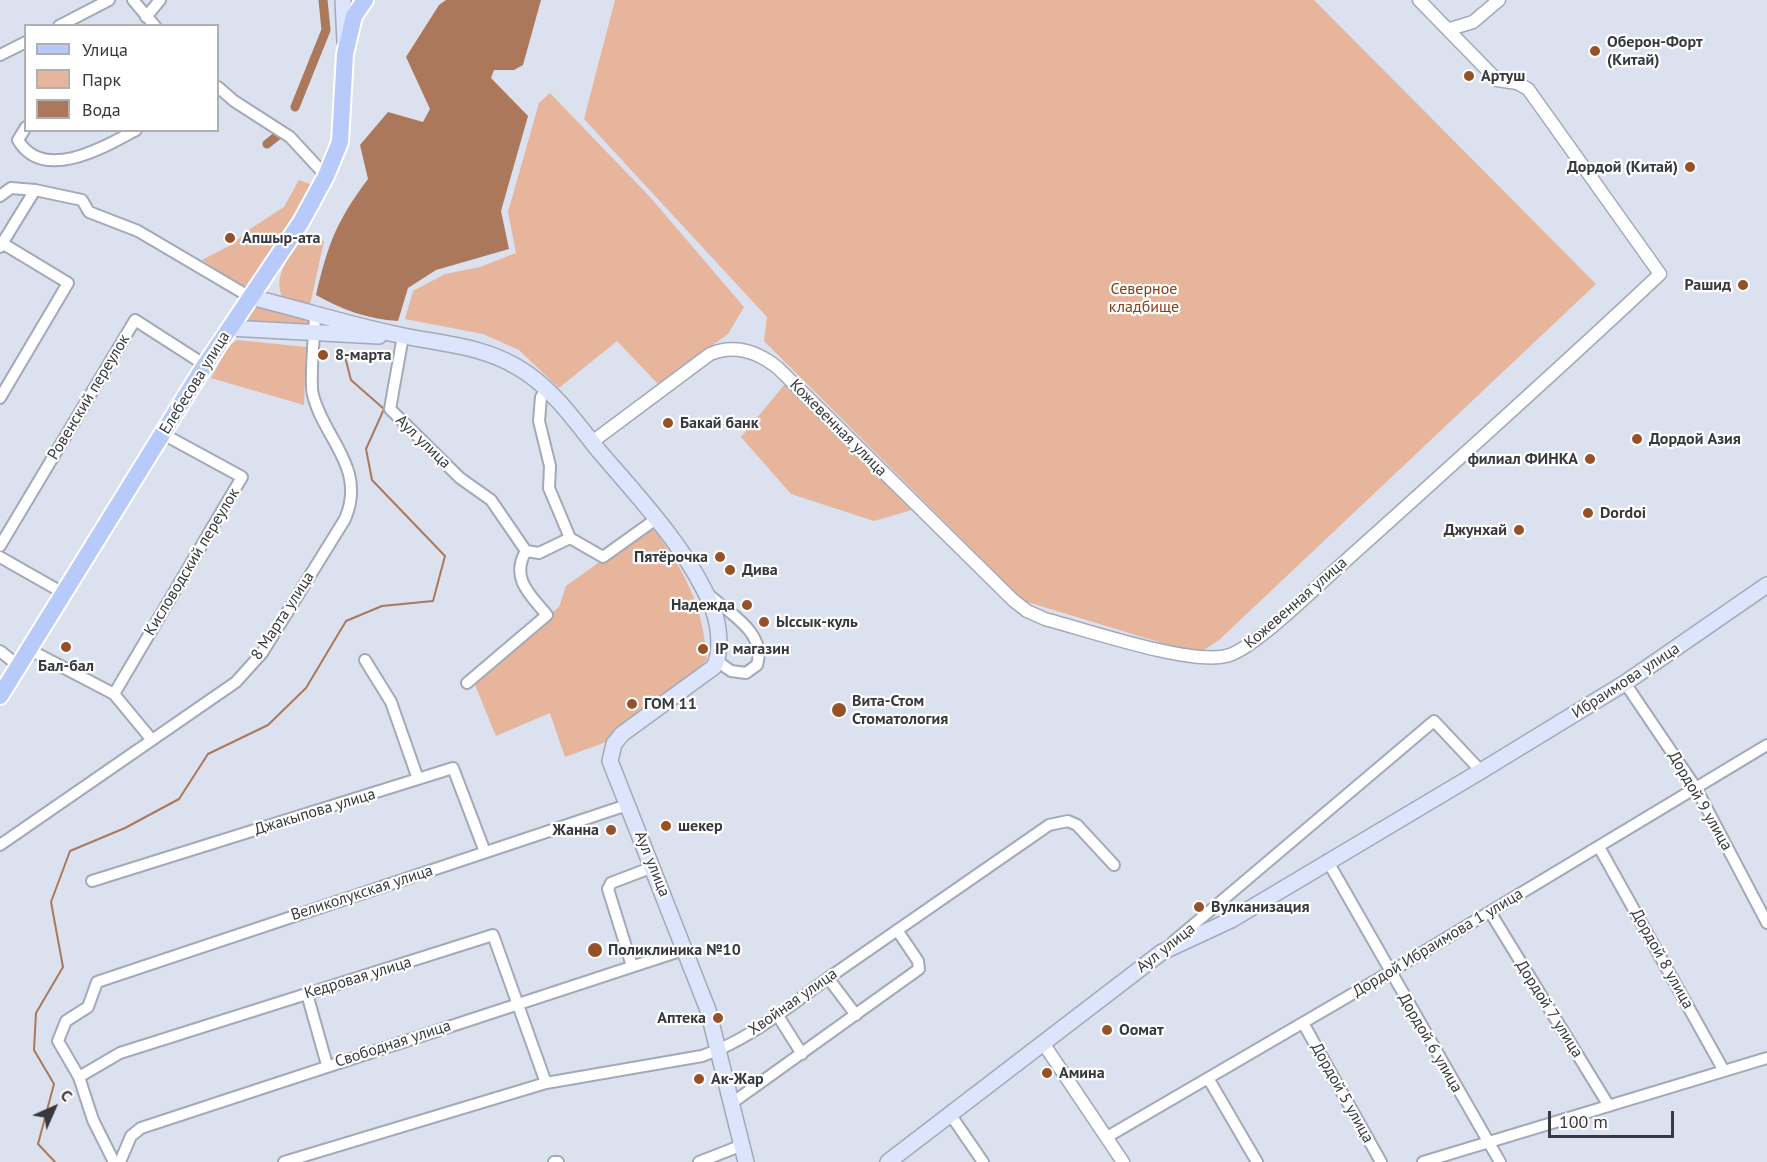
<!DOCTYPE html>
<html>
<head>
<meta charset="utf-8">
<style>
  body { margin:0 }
  #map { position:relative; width:1767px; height:1162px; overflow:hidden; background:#dbe1ee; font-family:"PT Sans",sans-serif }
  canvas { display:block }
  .legend { position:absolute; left:24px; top:24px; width:195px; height:108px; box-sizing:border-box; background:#fff; border:2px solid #afb0b2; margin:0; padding:8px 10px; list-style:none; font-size:18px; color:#37393e }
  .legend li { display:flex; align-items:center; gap:12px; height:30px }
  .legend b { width:30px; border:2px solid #afb0b2 }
  .north { position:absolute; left:24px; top:1078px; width:60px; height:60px; -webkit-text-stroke:4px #fff; paint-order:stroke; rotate:45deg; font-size:16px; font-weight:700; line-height:24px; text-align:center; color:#37393e }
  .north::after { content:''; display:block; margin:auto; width:21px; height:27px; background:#37393e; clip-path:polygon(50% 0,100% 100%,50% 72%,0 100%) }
  .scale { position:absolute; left:1548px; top:1111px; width:126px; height:27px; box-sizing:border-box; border:3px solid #37393e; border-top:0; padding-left:8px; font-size:18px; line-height:21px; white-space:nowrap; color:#37393e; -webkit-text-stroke:4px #fff; paint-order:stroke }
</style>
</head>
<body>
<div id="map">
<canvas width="1767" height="1162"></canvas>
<ul class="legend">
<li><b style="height:8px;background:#b8caf9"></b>Улица</li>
<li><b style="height:16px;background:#e6b59b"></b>Парк</li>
<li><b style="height:16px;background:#ab785c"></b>Вода</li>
</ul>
<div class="north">С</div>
<div class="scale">100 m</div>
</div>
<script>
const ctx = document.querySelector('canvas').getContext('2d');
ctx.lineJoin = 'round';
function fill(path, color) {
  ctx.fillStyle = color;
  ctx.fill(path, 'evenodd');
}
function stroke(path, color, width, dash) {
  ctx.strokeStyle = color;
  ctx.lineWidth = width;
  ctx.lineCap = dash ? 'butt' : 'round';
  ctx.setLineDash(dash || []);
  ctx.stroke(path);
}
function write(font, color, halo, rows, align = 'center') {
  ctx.font = font + ' "PT Sans",sans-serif';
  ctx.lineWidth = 4.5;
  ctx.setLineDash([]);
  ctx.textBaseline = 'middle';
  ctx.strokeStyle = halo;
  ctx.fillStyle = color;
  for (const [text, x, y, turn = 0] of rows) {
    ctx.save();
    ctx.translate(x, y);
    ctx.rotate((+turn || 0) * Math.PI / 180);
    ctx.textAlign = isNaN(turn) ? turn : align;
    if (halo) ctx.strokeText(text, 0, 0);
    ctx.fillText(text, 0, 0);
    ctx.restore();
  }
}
fill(new Path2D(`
  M615 0H1314L1596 284 1219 640 1198 654 1024 601 764 341 767 317 584 119Z
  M550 93 650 197 744 307 728 334 658 384 617 341 559 388 519 350 483 334 405 319 413 291 445 274 480 267 516 253 508 212 539 103Z
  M299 180 315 186 296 224 246 289 202 260 233 244 247 231 284 207Z
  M304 235 324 241 310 305 283 298C271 275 292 255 304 235Z
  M252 305 308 319 310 325 247 324Z
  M237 340 306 347 304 405 211 378 229 346Z
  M785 384 912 510 874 521 791 494 741 437Z
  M651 525C684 571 702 601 707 659L699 670 609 741 565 757 550 713 496 736 473 680 559 607 566 586Z`), '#e6b59b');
fill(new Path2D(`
  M446 0H541L523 65 514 70H494L491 78 528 116 501 211 509 249 436 270 408 288 398 321C368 319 342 310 316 295 328 244 336 222 368 179L360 145 388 112 423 122 430 109 406 57 439 5Z`), '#ab785c');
stroke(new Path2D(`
  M55 1162 38 1144 54 1084 34 1050 36 1013 63 967 51 902 70 851 125 828 179 799 208 754 268 725 306 688 346 621 382 606 433 601 445 556 372 480 366 449 384 409 351 380 344 353`), '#ab785c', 2);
stroke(new Path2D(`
  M295 107 326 30 323 0
  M267 144 277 136`), '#ab785c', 9);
const minor = new Path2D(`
  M133 0 155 26
  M146 17 160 0
  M59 26 109 0
  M0 55 26 42
  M218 87 234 101 290 137 326 176
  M26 127 18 140C43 183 105 147 136 130
  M0 196 11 188 35 190 82 200 89 212 138 231 250 297
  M0 247 35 190
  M403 336 390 409 460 478 491 500 526 551 539 553 570 538 603 557 656 519
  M547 389 541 397 539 421 550 466 549 488 570 538
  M0 398 68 283 2 243
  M0 546 135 320 205 365
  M0 557 65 594
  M709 595C729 613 767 633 757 665L746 673 731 671 717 661
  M30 650 114 694 152 740
  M0 651 20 667
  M365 660 391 702 418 779
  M467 683 547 615C530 595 510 578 526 551
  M1625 683 1696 788 1767 923
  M114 694 242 477 163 434
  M0 845 236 682 262 653 345 519C367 468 324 439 313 395 309 381 315 331 315 313
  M1599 847 1724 1071
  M1327 860 1500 1162
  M92 881 453 768 485 852
  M1490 912 1609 1106
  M1173 942 1434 721 1481 771
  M632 966 608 889 611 883 653 867
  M828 978 856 1015
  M307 994 327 1065
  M778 1016 802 1054
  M1303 1023 1381 1162
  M79 1077 120 1053 493 935 546 1083
  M1208 1078 1257 1162
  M732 1103 919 969 918 961 897 930
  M950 1114 983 1162
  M1107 1137 1390 972 1767 745
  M114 1162 93 1120 79 1077 58 1041 66 1021 88 1007 97 982 627 805
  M120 1162 131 1136 141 1128 686 949
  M284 1162 546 1083 702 1056C752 1039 791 1004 834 974 906 924 978 875 1049 825L1068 821 1077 825 1114 865
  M554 1162H558
  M699 1162 740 1146
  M1423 1162 1767 1058`);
const tertiary = new Path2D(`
  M1450 29 1473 22 1499 0
  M592 442 710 354C734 344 757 351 778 368L1013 600 1027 611 1045 619C1087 630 1189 665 1226 656 1252 651 1319 584 1342 564 1449 468 1556 372 1660 274L1528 89 1517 83 1497 80 1419 0
  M1043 1043 1123 1162`);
const secondary = new Path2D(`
  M343 0 345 42
  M250 297C301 309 352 326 404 336 443 344 482 346 517 367 551 386 575 421 599 451 640 499 689 550 713 609 719 625 722 651 714 667L622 734 614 744 610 761 708 1010 746 1162
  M229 328 379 336
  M888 1162 1162 952 1231 920 1481 771 1625 683 1767 585`);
const primary = new Path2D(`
  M0 696 205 365 301 222 326 176 340 142 345 54 354 16 365 0`);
stroke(minor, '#a3a9b6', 14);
stroke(tertiary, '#a3a9b6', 15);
stroke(secondary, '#a3a9b6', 18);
stroke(primary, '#fff', 20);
stroke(minor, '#fff', 10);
stroke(tertiary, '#fff', 12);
stroke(secondary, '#dce5fc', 15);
stroke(primary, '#b8caf9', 16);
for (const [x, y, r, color] of [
  [1595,51,6,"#965127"],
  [1469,76,6,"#965127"],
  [1690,167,6,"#965127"],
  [230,238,6,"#965127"],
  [1743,285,6,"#965127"],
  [323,355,6,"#965127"],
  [668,423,6,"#965127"],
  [1637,439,6,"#965127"],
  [1590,459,6,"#965127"],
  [1588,513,6,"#965127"],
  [1519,530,6,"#965127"],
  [720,557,6,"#965127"],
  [730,570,6,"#965127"],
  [747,605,6,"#965127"],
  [764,622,6,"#965127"],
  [66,647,6,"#965127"],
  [703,649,6,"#965127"],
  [632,704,6,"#965127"],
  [839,710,8,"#965127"],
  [666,826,6,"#965127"],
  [611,830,6,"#965127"],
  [1199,907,6,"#965127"],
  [595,950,8,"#965127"],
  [718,1018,6,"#965127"],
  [1107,1030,6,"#965127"],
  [1047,1073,6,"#965127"],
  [699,1079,6,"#965127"]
]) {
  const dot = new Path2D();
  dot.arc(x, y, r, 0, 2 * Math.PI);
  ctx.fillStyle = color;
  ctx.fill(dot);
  stroke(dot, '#fff', 2);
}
write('bold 16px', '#37393e', '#fff', [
  ["Оберон-Форт",1607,42],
  ["(Китай)",1607,60],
  ["Артуш",1481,76],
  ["Дордой (Китай)",1678,167,"right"],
  ["Апшыр-ата",242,238],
  ["Рашид",1731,285,"right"],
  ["8-марта",335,355],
  ["Бакай банк",680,423],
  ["Дордой Азия",1649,439],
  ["филиал ФИНКА",1578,459,"right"],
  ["Dordoi",1600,513],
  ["Джунхай",1507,530,"right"],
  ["Пятёрочка",708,557,"right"],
  ["Дива",742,570],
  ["Надежда",735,605,"right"],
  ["Ыссык-куль",776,622],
  ["IP магазин",715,649],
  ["Бал-бал",66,666,"center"],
  ["Вита-Стом",852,701],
  ["Стоматология",852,719],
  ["ГОМ 11",644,704],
  ["шекер",678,826],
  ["Жанна",599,830,"right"],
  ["Вулканизация",1211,907],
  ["Поликлиника №10",608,950],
  ["Аптека",706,1018,"right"],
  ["Оомат",1119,1030],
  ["Амина",1059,1073],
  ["Ак-Жар",711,1079]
], 'left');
write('16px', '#834016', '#fff', [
  ["Северное",1144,289],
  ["кладбище",1144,307]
]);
write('16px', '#37393e', '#fff', [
  ["Елебесова улица",195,383,-58],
  ["Ровенский переулок",89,397,-59],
  ["Кожевенная улица",838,428,45],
  ["Аул улица",423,442,44],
  ["Кисловодский переулок",192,562,-59],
  ["Кожевенная улица",1296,603,-41],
  ["8 Марта улица",283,616,-57],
  ["Ибраимова улица",1626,681,-33],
  ["Дордой 9 улица",1700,801,60],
  ["Джакыпова улица",315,812,-17],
  ["Аул улица",652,864,68],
  ["Великолукская улица",362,893,-18],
  ["Дордой Ибраимова 1 улица",1438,943,-31],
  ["Аул улица",1166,948,-38],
  ["Дордой 8 улица",1662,959,61],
  ["Кедровая улица",358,978,-17],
  ["Хвойная улица",793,1002,-35],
  ["Дордой 7 улица",1549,1009,58],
  ["Дордой 6 улица",1430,1043,60],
  ["Свободная улица",393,1044,-18],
  ["Дордой 5 улица",1342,1093,61]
]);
</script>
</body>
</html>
